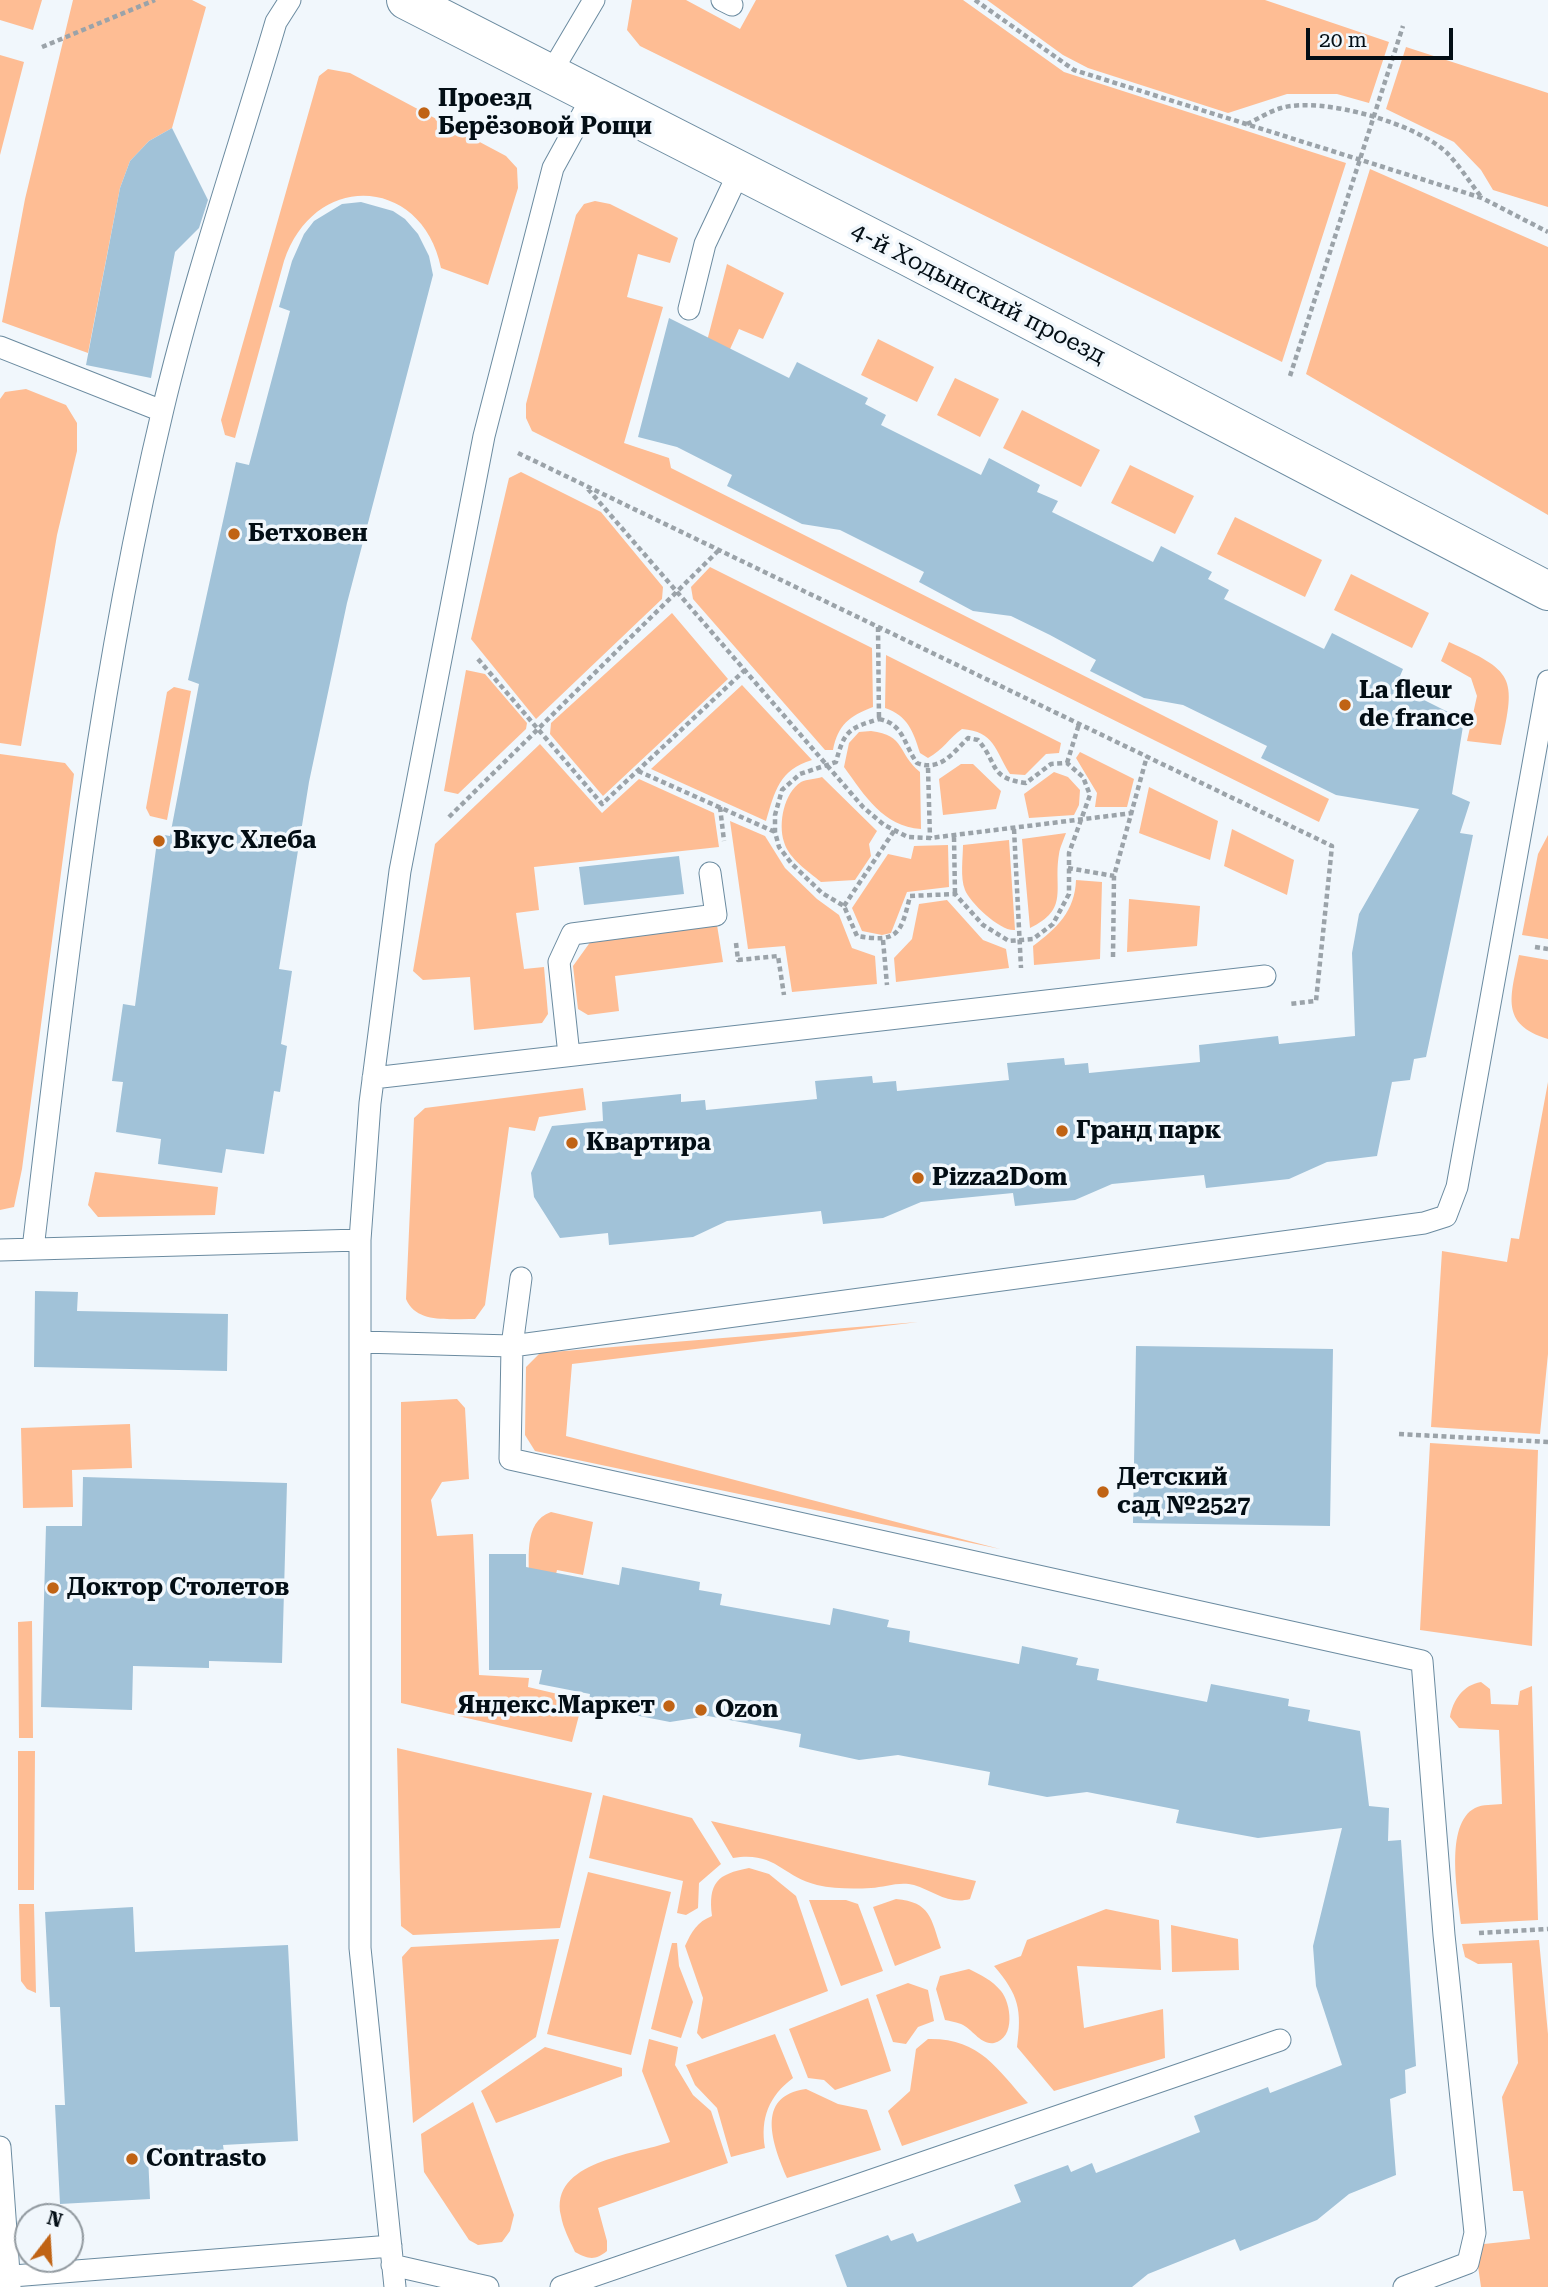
<!DOCTYPE html>
<html>
<head>
<meta charset="utf-8">
<style>
  body { margin:0 }
  #map { position:relative; width:1548px; height:2287px; overflow:hidden; background:#f1f7fc; font-family:"Roboto Serif",serif }
  canvas { display:block }
  .north { position:absolute; left:14px; top:2203px; width:70px; height:70px; box-sizing:border-box; background:#f1f7fc; border:2px solid #929aa0; border-radius:50%; rotate:17deg; font-size:19px; font-weight:700; line-height:28px; text-align:center; color:#030e15 }
  .north::after { content:''; display:block; margin:auto; width:24px; height:32px; background:#c06314; clip-path:polygon(50% 0,100% 100%,50% 72%,0 100%) }
  .scale { position:absolute; left:1306px; top:28px; width:147px; height:32px; box-sizing:border-box; border:4px solid #030e15; border-top:0; padding-left:9px; font-size:21px; line-height:24px; white-space:nowrap; color:#030e15; -webkit-text-stroke:5px #f1f7fc; paint-order:stroke }
</style>
</head>
<body>
<div id="map">
<canvas width="1548" height="2287"></canvas>
<div class="north">N</div>
<div class="scale">20 m</div>
</div>
<script>
const ctx = document.querySelector('canvas').getContext('2d');
ctx.lineJoin = 'round';
function fill(path, color) {
  ctx.fillStyle = color;
  ctx.fill(path, 'evenodd');
}
function stroke(path, color, width, dash) {
  ctx.strokeStyle = color;
  ctx.lineWidth = width;
  ctx.lineCap = dash ? 'butt' : 'round';
  ctx.setLineDash(dash || []);
  ctx.stroke(path);
}
function write(font, color, halo, rows, align = 'center') {
  ctx.font = font + ' "Roboto Serif",serif';
  ctx.lineWidth = 7;
  ctx.setLineDash([]);
  ctx.textBaseline = 'middle';
  ctx.strokeStyle = halo;
  ctx.fillStyle = color;
  for (const [text, x, y, turn = 0] of rows) {
    ctx.save();
    ctx.translate(x, y);
    ctx.rotate((+turn || 0) * Math.PI / 180);
    ctx.textAlign = isNaN(turn) ? turn : align;
    if (halo) ctx.strokeText(text, 0, 0);
    ctx.fillText(text, 0, 0);
    ctx.restore();
  }
}
fill(new Path2D(`
  M0 0H42L33 30 0 20Z
  M73 0H192L206 7 172 128 149 141 130 161 120 188 88 353 2 322 25 199Z
  M632 0H686L740 29 756 0H963L1064 72 1346 163 1282 362 640 46 627 30Z
  M987 0H1265L1389 42 1369 103 1337 94H1287L1228 113 1088 68 1063 55Z
  M1406 47 1548 93V207L1493 190 1481 170 1454 142 1386 109Z
  M0 55 24 62 0 155Z
  M328 69 350 73 506 156 517 168 518 188 488 285 441 268C423 177 315 169 284 261L235 438 225 435 221 420 319 76Z
  M1370 169 1548 247V515L1306 374Z
  M595 201 610 204 678 238 670 263 638 254 627 297 663 307 624 443 669 458 671 468 1329 799 1319 822 532 431 526 418V404L576 215 584 204Z
  M727 264 784 293 763 339 739 329 718 376 700 368Z
  M878 339 934 367 917 402 861 375Z
  M955 378 999 399 980 437 937 415Z
  M26 389 66 405 77 423V451L57 535 21 746 0 743V399L5 392Z
  M1022 410 1100 450 1081 487 1003 448Z
  M1130 465 1194 496 1175 534 1111 503Z
  M521 472 601 512 663 587 662 599 536 719 471 639 509 478Z
  M1235 517 1322 560 1305 597 1217 554Z
  M710 567 872 648 873 707C849 716 838 725 833 750H825L693 599 691 587Z
  M1351 574 1429 613 1412 648 1334 610Z
  M672 613 728 679 603 796 550 734 551 723Z
  M1449 642C1513 671 1517 676 1501 745L1467 741 1477 696 1471 678 1441 661Z
  M886 655 1061 743 1059 753 1046 754 1025 775 1010 774C994 749 995 732 962 729 949 738 943 750 928 758L920 753C913 731 908 716 885 708Z
  M466 670 485 674 527 723 526 729 458 794 444 791Z
  M742 685 812 760C779 770 775 791 766 821L651 769Z
  M174 687 191 691 167 820 150 816 146 808 167 692Z
  M871 731C906 735 897 753 920 772L921 829C883 826 865 796 844 767L849 743 859 732Z
  M540 744 602 813 639 779 714 813 719 847 534 867 539 910 516 913 524 969 544 967 548 1014 542 1023 474 1030 470 977 423 980 413 971 435 844Z
  M1080 752 1134 779 1127 807H1095L1097 793 1076 758Z
  M0 754 65 763 74 774 22 1169 14 1207 0 1210Z
  M961 764H973L1001 791 996 809 943 815 939 779Z
  M1054 772 1068 777 1080 790 1079 805 1074 815 1029 818 1024 794Z
  M822 777 877 831 869 844 871 856 855 880 821 882C808 871 789 859 784 842 778 823 784 793 801 782 807 779 816 779 822 777Z
  M1149 787 1218 821 1210 860 1139 833Z
  M730 821 765 836 785 868 817 899 839 915 852 948 875 956 877 984 792 992 785 946 748 949Z
  M1232 829 1294 860 1287 895 1224 866Z
  M1066 833C1064 839 1060 847 1059 854 1053 889 1070 909 1030 928L1022 839Z
  M1548 835V939L1522 935 1538 854Z
  M1009 840 1015 930C1001 932 970 903 965 890 960 878 963 857 963 845Z
  M948 845 949 887 907 892 891 933 882 935 862 931 852 908 888 854 911 859 914 846Z
  M1076 880 1102 882 1100 959 1034 965 1033 946C1057 928 1075 911 1076 880Z
  M1129 899 1200 906 1197 946 1127 952Z
  M947 900 983 940 1006 949 1009 968 896 982 894 958 912 939 919 904Z
  M717 925 723 962 615 976 619 1011 588 1015 578 1009 573 966 591 941Z
  M1519 955 1548 960V1039C1499 1024 1511 996 1519 955Z
  M1548 1082V1354L1540 1434 1431 1427 1442 1251 1507 1262 1511 1238 1519 1239Z
  M583 1088 586 1110 539 1117 535 1131 509 1127 485 1305 475 1319C451 1318 417 1325 406 1299L414 1118 425 1108Z
  M95 1172 218 1187 215 1215 98 1217 88 1205Z
  M918 1322 572 1364 566 1436 1000 1549 535 1451 525 1435 526 1367 540 1353Z
  M457 1399 465 1408 469 1479 442 1482 431 1500 437 1536 473 1534 479 1675 529 1678 528 1687 583 1700 572 1742 401 1703V1402Z
  M130 1424 132 1468 72 1470 73 1507 23 1508 21 1428Z
  M1430 1443 1538 1450 1532 1646 1420 1630Z
  M551 1512 593 1522 583 1575 557 1570 549 1602 529 1587C530 1561 522 1522 551 1512Z
  M32 1621 33 1738H19L18 1622Z
  M1481 1682 1490 1689 1491 1704 1518 1705 1520 1691 1532 1686 1538 1920 1461 1924C1458 1895 1444 1824 1475 1808 1483 1804 1493 1805 1502 1804L1499 1730 1459 1728 1450 1717C1453 1700 1463 1685 1481 1682Z
  M397 1748 592 1793 560 1928 413 1935 401 1926Z
  M18 1751H35L34 1890H18Z
  M603 1795 692 1818 721 1864 699 1883 698 1908 686 1915 677 1913 683 1881 589 1858Z
  M711 1821 976 1881 970 1899C949 1905 933 1891 914 1885 900 1881 885 1887 871 1888 854 1889 834 1889 817 1885 781 1876 776 1851 733 1858Z
  M749 1868 769 1874 796 1896 828 1991 702 2039 697 2033 703 1998 685 1946C692 1931 697 1922 712 1916 708 1883 717 1874 749 1868Z
  M588 1872 671 1892 631 2055 547 2034Z
  M896 1899C931 1902 931 1919 941 1948L895 1966 873 1907Z
  M809 1900H846L858 1904 883 1971 841 1986Z
  M19 1904H34L36 1993 27 1989 21 1981Z
  M1106 1909 1159 1920 1161 1970 1077 1966 1084 2028 1163 2009 1165 2058 1054 2091 1017 2047C1022 2010 1019 1995 994 1966L1021 1956 1027 1940Z
  M1171 1925 1238 1939 1239 1970 1172 1972Z
  M559 1939 536 2037 413 2123 402 1957 411 1947Z
  M1539 1940 1548 2034V2287H1481L1475 2245 1530 2239 1523 2191H1513L1502 2097 1518 2063 1512 1963 1478 1964 1465 1957 1462 1944Z
  M672 1943H677L679 1966 693 2002 681 2038 651 2029Z
  M969 1969C981 1975 992 1980 1001 1991 1011 2003 1016 2038 994 2043 980 2045 973 2029 961 2024 956 2022 950 2021 945 2020L936 1989 940 1976Z
  M908 1983 928 1990 934 2021 918 2027 906 2044 893 2042 876 1995Z
  M868 1998 891 2071 835 2090 824 2080 808 2078 789 2029Z
  M775 2034 793 2078C769 2096 760 2118 765 2148L731 2157 717 2108 695 2085 686 2065Z
  M649 2039 678 2047 675 2065 693 2095 711 2111 728 2163 598 2208 607 2241V2251C595 2261 588 2259 575 2252 570 2241 563 2228 561 2216 549 2161 634 2155 670 2142L642 2071Z
  M928 2039C980 2038 996 2068 1028 2103L902 2146 888 2111 910 2091 916 2049Z
  M545 2047 622 2068V2076L496 2123 481 2091Z
  M806 2089 838 2104 867 2110 881 2150 787 2178C773 2145 754 2096 806 2089Z
  M473 2102 514 2215 510 2231 502 2242 478 2245 469 2240 424 2172 421 2134Z`), '#febd94');
fill(new Path2D(`
  M172 128 208 200 199 228 175 252 151 378 86 365 120 188 130 161 149 141Z
  M361 202 393 211 405 219 418 234 429 256 433 275 347 603 309 782 279 969 292 971 281 1044 287 1046 280 1092 274 1091 264 1154 226 1149 222 1173 158 1164 161 1139 116 1132 123 1082 112 1081 123 1004 135 1006 158 834 170 836 199 684 188 680 236 462 249 465 290 311 279 307 292 261 304 234 314 221 342 204Z
  M669 318 789 378 797 362 868 398 865 404 886 415 881 425 981 475 989 458 1040 485 1037 492 1058 501 1052 512 1153 562 1161 546 1212 572 1208 579 1229 590 1224 599 1324 649 1332 633 1403 669 1400 676 1421 687 1416 696 1464 720 1452 794 1470 802 1460 833 1473 835 1426 1057 1414 1059 1410 1080 1392 1082 1377 1156 1327 1162 1289 1179 1206 1188 1204 1175 1112 1184 1075 1200 1015 1206 1013 1193 921 1202 883 1218 823 1224 821 1211 727 1221 693 1237 609 1245 608 1233 560 1238 534 1197 531 1173 552 1126 603 1121 602 1102 681 1094V1102L705 1100 706 1110 817 1099 815 1081 872 1076 873 1083 896 1081 897 1091 1009 1080 1007 1063 1064 1058 1065 1065 1088 1063 1089 1073 1200 1062 1199 1045 1278 1036 1279 1044 1355 1036 1352 953 1359 914 1419 809 1336 795 1261 758 1267 746 1183 705 1144 698 1090 671 1096 660 1050 635 1011 616 973 611 919 582 924 572 840 530 802 524 727 486 732 475 677 447 638 437Z
  M679 856 684 894 584 905 579 867Z
  M35 1291 78 1292 77 1311 228 1314 227 1371 34 1367Z
  M1136 1346 1333 1349 1330 1526 1133 1523Z
  M83 1477 287 1483 282 1663 209 1661V1668L133 1666 132 1710 41 1707 46 1526H82Z
  M489 1554H526V1567L619 1585 622 1567 700 1582 699 1590 722 1594 720 1605 830 1625 833 1608 889 1620 887 1627 910 1631 909 1642 1019 1664 1022 1646 1078 1658 1076 1665 1099 1669 1097 1680 1207 1702 1211 1684 1289 1699 1288 1706 1310 1710 1308 1721 1360 1731 1369 1806 1389 1808 1388 1841 1401 1840 1416 2066 1405 2070 1406 2093 1390 2099 1396 2175 1349 2194 1317 2220 1240 2251 1235 2239 1148 2274 1132 2287H847L835 2255 888 2235 891 2241 913 2233 917 2242 1021 2202 1014 2185 1068 2165 1071 2172 1092 2163 1096 2173 1200 2132 1194 2116 1268 2087 1270 2093 1342 2065 1316 1986 1313 1946 1342 1828 1258 1838 1176 1823 1179 1810 1087 1792 1047 1797 988 1785 990 1772 898 1755 859 1760 799 1747 801 1734 751 1724 708 1716 670 1722 588 1706 590 1694 539 1684 542 1670H489Z
  M133 1907 135 1952 288 1945 298 2141 223 2145 224 2152 148 2155 150 2199 60 2204 55 2105H65L60 2007H50L45 1912Z`), '#a1c2d8');
const lane = new Path2D(`
  M722 0 732 5
  M549 76 594 0
  M689 309 705 244 739 172
  M0 347 162 411
  M569 1055 559 962 572 934 716 915 710 873
  M373 1078 1265 976
  M33 1249C66 968 97 685 163 409 194 279 238 151 276 22L290 0
  M0 1250 360 1240
  M521 1278 512 1346 1424 1223 1446 1216 1457 1187 1548 681
  M360 1342 512 1346 510 1459 1422 1661 1444 1935 1475 2233 1468 2263 1404 2287
  M0 2147 10 2287
  M392 2265 488 2287
  M0 2277 391 2246
  M395 2287 360 1948V1240L370 1103 400 871 484 436 553 168 592 97
  M561 2287 1280 2040`);
const street = new Path2D(`
  M406 0 907 256 1548 591`);
stroke(lane, '#6b8ba0', 23);
stroke(street, '#6b8ba0', 40);
stroke(new Path2D(`
  M975 0 1074 70 1482 198 1548 232
  M42 47 155 0
  M1247 124C1258 119 1270 111 1281 108 1322 96 1420 124 1449 155 1461 168 1471 184 1482 198
  M1290 376 1403 26
  M518 453 1332 846 1316 1001 1289 1004
  M588 489 863 807 884 825 908 837 930 838 1133 813
  M878 627 879 719
  M478 659 602 804 745 670
  M879 719C904 724 904 745 917 763 940 772 953 753 968 738L978 740C999 764 988 778 1026 783L1051 764 1067 763 1083 777 1090 795 1069 853V894L1053 924 1033 939 1009 941 983 925 955 894 910 896C901 934 898 943 857 936L844 906 822 893 792 864 779 847 775 832V815L782 790 800 774 836 762C844 731 849 728 879 719Z
  M1067 763 1079 724
  M928 768 930 838
  M638 771 775 832
  M720 807 724 841
  M449 817 719 550
  M1014 829 1021 968
  M954 837 955 894
  M1068 868 1114 876
  M844 906 894 831
  M883 940 887 985
  M736 943 738 960 778 956 784 995
  M1535 947 1548 949
  M1113 957 1114 876 1147 756
  M1399 1434 1548 1442
  M1479 1933 1548 1929`), '#9ba3a9', 4.5, [5, 3.5]);
stroke(lane, '#fff', 21);
stroke(street, '#fff', 38);
for (const [x, y, r, color] of [
  [424,113,7,"#c06314"],
  [234,534,7,"#c06314"],
  [1345,705,7,"#c06314"],
  [159,841,7,"#c06314"],
  [1062,1131,7,"#c06314"],
  [572,1143,7,"#c06314"],
  [918,1178,7,"#c06314"],
  [1103,1492,7,"#c06314"],
  [53,1588,7,"#c06314"],
  [669,1706,7,"#c06314"],
  [701,1710,7,"#c06314"],
  [132,2159,7,"#c06314"]
]) {
  const dot = new Path2D();
  dot.arc(x, y, r, 0, 2 * Math.PI);
  ctx.fillStyle = color;
  ctx.fill(dot);
  stroke(dot, '#f1f7fc', 2.5);
}
write('bold 24px', '#030e15', '#f1f7fc', [
  ["Проезд",438,99],
  ["Берёзовой Рощи",438,127],
  ["Бетховен",248,534],
  ["La fleur",1359,691],
  ["de france",1359,719],
  ["Вкус Хлеба",173,841],
  ["Гранд парк",1076,1131],
  ["Квартира",586,1143],
  ["Pizza2Dom",932,1178],
  ["Детский",1117,1478],
  ["сад №2527",1117,1506],
  ["Доктор Столетов",67,1588],
  ["Яндекс.Маркет",655,1706,"right"],
  ["Ozon",715,1710],
  ["Contrasto",146,2159]
], 'left');
write('24px', '#030e15', '#f1f7fc', [
  ["4-й Ходынский проезд",978,294,27]
]);
</script>
</body>
</html>
